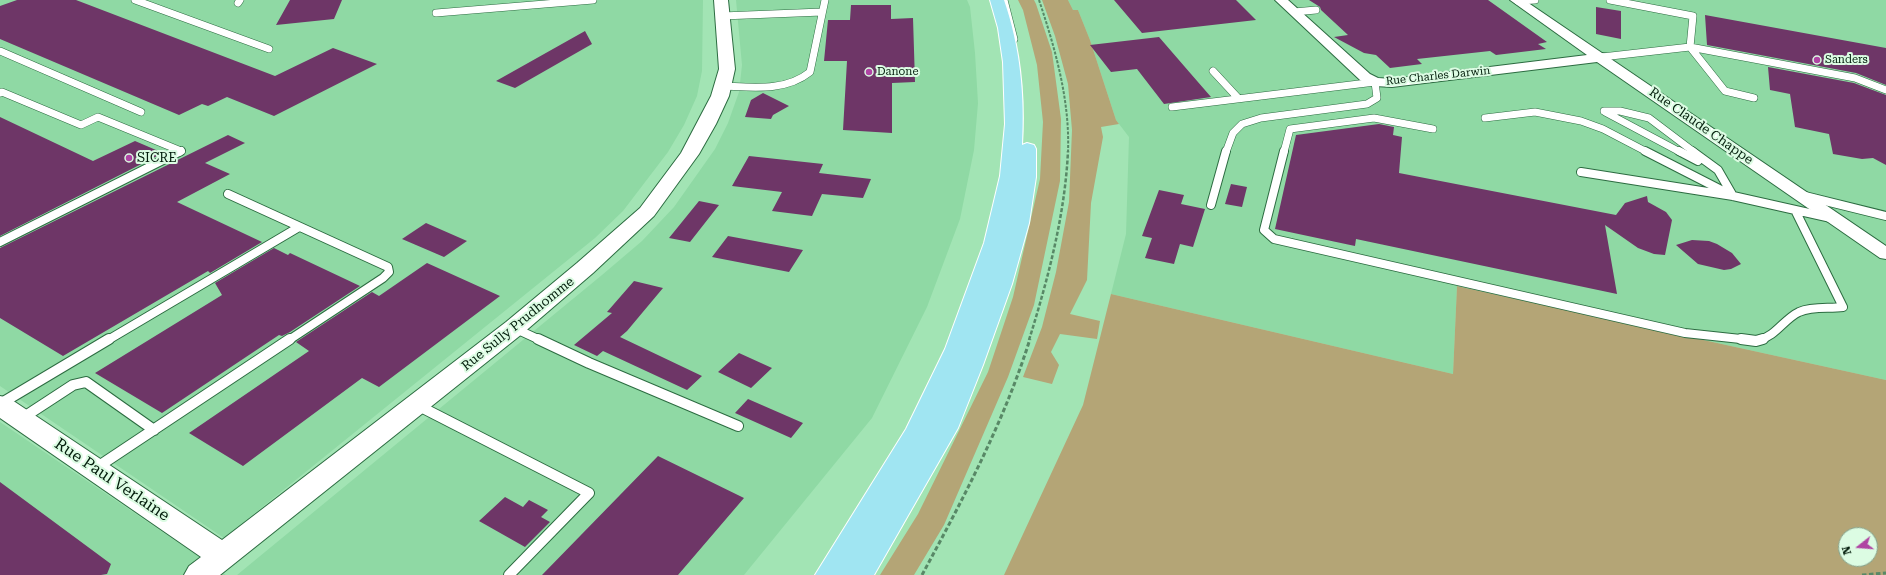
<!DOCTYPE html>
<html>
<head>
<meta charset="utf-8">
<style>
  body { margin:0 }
  #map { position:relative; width:1886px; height:575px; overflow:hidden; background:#a2e4b4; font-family:"Roboto Serif",serif }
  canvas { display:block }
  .north { position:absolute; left:1838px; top:527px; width:40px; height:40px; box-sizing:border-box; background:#dcfce3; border:1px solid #85a38d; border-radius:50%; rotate:253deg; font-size:11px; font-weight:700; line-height:16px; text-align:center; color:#031d0c }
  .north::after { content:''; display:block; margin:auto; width:14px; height:18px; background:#af44a3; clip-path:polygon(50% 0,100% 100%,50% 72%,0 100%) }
</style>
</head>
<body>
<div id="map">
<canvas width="1886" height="575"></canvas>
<div class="north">N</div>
</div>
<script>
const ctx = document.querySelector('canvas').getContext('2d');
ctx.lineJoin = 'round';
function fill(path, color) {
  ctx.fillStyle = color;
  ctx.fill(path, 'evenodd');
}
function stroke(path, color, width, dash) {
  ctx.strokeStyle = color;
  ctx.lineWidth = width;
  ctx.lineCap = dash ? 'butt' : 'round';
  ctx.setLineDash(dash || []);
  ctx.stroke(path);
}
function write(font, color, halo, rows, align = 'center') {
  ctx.font = font + ' "Roboto Serif",serif';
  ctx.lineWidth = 4;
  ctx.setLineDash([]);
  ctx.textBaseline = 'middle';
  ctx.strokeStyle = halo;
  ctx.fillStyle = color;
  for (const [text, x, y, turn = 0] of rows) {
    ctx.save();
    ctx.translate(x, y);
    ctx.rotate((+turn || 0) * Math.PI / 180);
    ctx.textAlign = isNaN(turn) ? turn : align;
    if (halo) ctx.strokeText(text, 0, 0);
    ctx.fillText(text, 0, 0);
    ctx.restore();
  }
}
fill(new Path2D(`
  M0 0H703L702 71 697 96 684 125 668 152 623 211 595 238 224 538 0 386Z
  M736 0H967L970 7 975 53 978 103 974 150 960 219 927 307 872 418 744 575H237L602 275 642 241 674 207 715 149 728 123 739 92 742 65Z
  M1068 0H1886V380L1457 286 1453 374 1111 294 1126 234 1129 137 1116 120 1090 40 1078 10H1073Z
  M0 422 226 575H0Z`), '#8fd9a4');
fill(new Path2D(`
  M1018 0H1034L1036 4 1052 52 1061 119 1060 181 1034 305 1008 377 944 525 914 575H880L918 514 988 372 1013 297 1040 179 1043 122 1037 65 1023 10Z
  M1042 0H1068L1073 10H1078L1090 40 1116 120 1119 124 1101 127 1103 137 1091 203 1087 280 1070 314 1100 321 1097 339 1060 334 1051 352 1059 365 1052 384 1023 377 1042 327 1056 272 1069 202 1072 130 1068 84 1055 36Z
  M1457 286 1886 380V575H1004L1083 405 1111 294 1453 374ZM1846 535H1870V559H1846Z`), '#b4a576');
fill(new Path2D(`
  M17 0H76L275 76 333 48 377 64 274 116 227 97 208 106 202 104 179 115 0 39V6Z
  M290 0H342L334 19 276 25Z
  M1114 0H1236L1256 20 1142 33Z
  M1309 0H1488L1547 42 1538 44 1546 49 1496 55 1490 51 1417 59 1422 64 1390 68 1376 55 1364 53 1334 37 1348 35 1321 10 1320 7Z
  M851 5H891V19L913 18 915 82 892 83V133L843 130 847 61H824L828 20H850Z
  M1596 7 1621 11V39L1596 34Z
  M1705 15 1886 48V85L1856 73 1707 45Z
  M585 31 592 44 515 88 496 81Z
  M1159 37 1191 74 1211 97 1164 104 1137 69 1111 72 1090 45Z
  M1768 67 1854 83 1886 95V165L1873 158 1862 159 1833 154 1829 134 1795 127 1790 94 1770 90Z
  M763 93 789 106 773 115 771 119 745 117 751 100Z
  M0 117 93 161 135 141 163 153 0 236Z
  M1379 124 1394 127 1393 135 1402 137 1399 173 1616 215 1625 203 1647 196 1648 202 1666 212 1672 220 1665 255 1654 254 1638 248 1605 225 1617 294 1356 239 1355 246 1275 229 1296 135Z
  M228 135 245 143 205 163 230 174 177 202 262 242 210 273 208 271 63 356 0 318V248Z
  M749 156 823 164 819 173 871 179 863 198 822 194 812 216 772 211 782 192 732 186Z
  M1231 184 1247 187 1242 207 1225 204Z
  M1159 190 1184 195 1181 204 1205 209 1193 247 1180 244 1174 264 1145 258 1152 238 1142 236Z
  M699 201 719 205 690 242 669 238Z
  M426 223 467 241 444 257 402 239Z
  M728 236 803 250 789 272 712 257Z
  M1692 240 1709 241 1717 244 1732 253 1741 264 1731 269 1724 270 1698 264 1676 245Z
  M274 248 288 255 290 253 360 286 290 332 282 336 279 335 162 413 95 373 222 295 215 283Z
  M427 263 500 296 379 387 362 378 243 466 189 433 309 351 296 342 372 292 379 296Z
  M634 281 663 288 627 331 620 337 702 376 687 390 603 351 597 356 574 345 612 313 607 312Z
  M739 353 772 368 751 388 718 372Z
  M748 399 803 423 791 438 735 413Z
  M658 456 744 498 678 575H542Z
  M0 482 111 564 107 574 101 575H0Z
  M505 497 523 507 529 500 548 510 541 517 550 522 525 547 479 521Z`), '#6e3667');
const serviceFar2 = new Path2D(`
  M135 0 269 49
  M1004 0 1014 39
  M1610 0 1693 16 1690 47 1725 91 1754 98
  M1518 1 1535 0
  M238 3 240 0
  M1294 12 1316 10
  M436 13 593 0
  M722 16 822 12
  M0 51 141 112
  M1602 57 1690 47 1855 78 1886 90
  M1213 71 1238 98
  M722 86C752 87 785 92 810 72L825 0
  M0 93 2 92 81 125 98 117 181 151
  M1172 107 1375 82 1377 98 1367 104 1261 118 1242 124 1233 133 1226 152
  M1604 111H1620L1649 118 1694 152
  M1605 112 1680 152
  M1485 118 1535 112 1581 121 1603 129 1647 152
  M180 152 181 151
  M1284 152 1290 129 1374 118 1433 129`);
const serviceFar1 = new Path2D(`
  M1284 151 1264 230 1274 239 1685 333 1750 340
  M1645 151 1733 196
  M1679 151 1698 161
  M1692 151 1718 170 1733 196
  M1581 172 1733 196 1831 218
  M228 194 388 267 389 272 383 278 289 340
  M1805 196 1886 216
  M1211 205 1226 151
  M0 242 181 151
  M514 328 540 340
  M108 340 299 227
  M1759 340C1776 336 1784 319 1799 312 1813 306 1829 309 1843 307L1796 212`);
const service = new Path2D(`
  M538 339 589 363 738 426
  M1741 339 1756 341 1763 339
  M0 404 109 339
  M417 405 589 493 509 575
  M21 419 73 385 86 382 154 430
  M96 468 290 339`);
const minor = new Path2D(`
  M1275 0H1288L1370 74 1378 78 1392 79 1587 55 1510 0H1524L1602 53 1607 54 1608 57 1886 246V259L1880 258 1597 62 1392 87 1375 86 1360 80Z`);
const tertiary = new Path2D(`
  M714 0H728L735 69 729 96 716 124 699 154 654 216 593 273 522 334 220 575H184L189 566 201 557 0 418V396L9 398 222 540 506 322 577 263 640 208 681 153 711 96 719 69Z`);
const primary = new Path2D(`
  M990 0H1004C1020 46 1025 96 1022 145L1027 143 1034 145 1036 149V177L1029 223 1012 284 983 365 958 428 874 575H815L906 429 945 349 984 243 1000 176 1005 124 1003 62 998 28Z`);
stroke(serviceFar2, '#2c6c41', 8);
stroke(serviceFar1, '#2c6c41', 10);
stroke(service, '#2c6c41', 12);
stroke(minor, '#2c6c41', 2);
stroke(tertiary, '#2c6c41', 2);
stroke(primary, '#fff', 2);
stroke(new Path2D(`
  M1039 0C1055 48 1070 100 1068 152`), '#588866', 2, [3, 1.5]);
stroke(new Path2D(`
  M1029 340C1048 279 1065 215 1068 151`), '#588866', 2.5, [4, 2]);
stroke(new Path2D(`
  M922 575C963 499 1004 422 1030 339
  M1862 575 1886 573`), '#588866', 3, [4.5, 2.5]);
stroke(serviceFar2, '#fff', 7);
stroke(serviceFar1, '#fff', 8);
stroke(service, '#fff', 10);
fill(minor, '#fff');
fill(tertiary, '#fff');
fill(primary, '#a0e5f2');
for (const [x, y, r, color] of [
  [1817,60,4,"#af44a3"],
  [869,72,4,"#af44a3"],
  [129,158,4,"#af44a3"]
]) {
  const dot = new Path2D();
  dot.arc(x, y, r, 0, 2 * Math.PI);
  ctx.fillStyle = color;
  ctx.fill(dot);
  stroke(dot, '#dcfce3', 1.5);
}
write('11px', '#031d0c', '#dcfce3', [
  ["Sanders",1825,60],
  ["Danone",877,72]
], 'left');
write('11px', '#031d0c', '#dcfce3', [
  ["Rue Charles Darwin",1438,76,-6]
]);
write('13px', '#031d0c', '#dcfce3', [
  ["Rue Claude Chappe",1701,126,35],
  ["Rue Sully Prudhomme",518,324,-39]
]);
write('13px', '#031d0c', '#dcfce3', [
  ["SICRE",137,158]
], 'left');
write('16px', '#031d0c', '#dcfce3', [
  ["Rue Paul Verlaine",112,480,34]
]);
</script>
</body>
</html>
